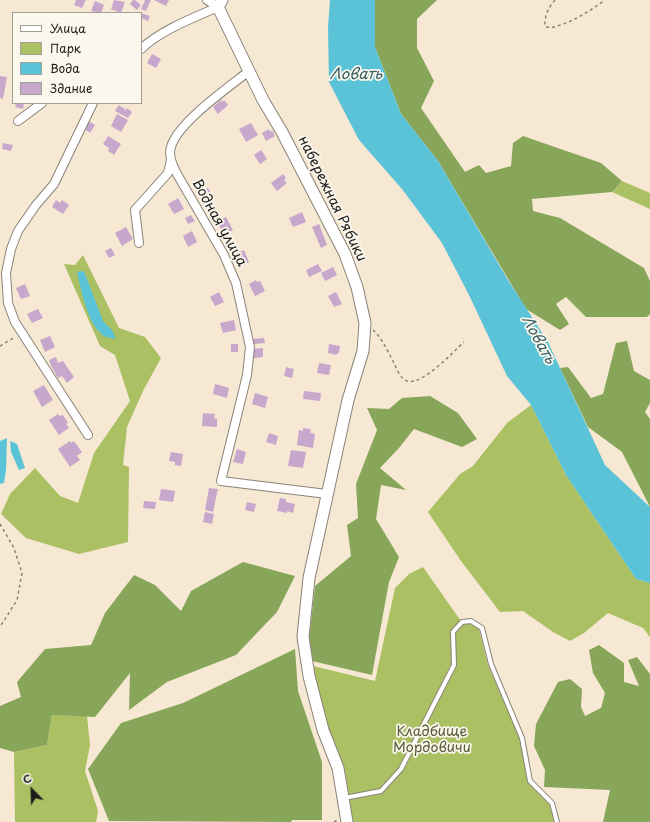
<!DOCTYPE html>
<html>
<head>
<meta charset="utf-8">
<style>
  body { margin:0 }
  #map { position:relative; width:650px; height:822px; overflow:hidden; background:#f7e8d3; font-family:"Playpen Sans",sans-serif }
  canvas { display:block }
  .legend { position:absolute; left:12px; top:12px; width:130px; height:92px; box-sizing:border-box; background:#fbf7ec; border:1px solid #a29f99; margin:0; padding:5px 7px; list-style:none; font-size:12px; color:#1c1c1c }
  .legend li { display:flex; align-items:center; gap:8px; height:20px }
  .legend b { width:20px; border:1px solid #a29f99 }
  .north { position:absolute; left:12px; top:770px; width:40px; height:40px; -webkit-text-stroke:3px #fbf7ec; paint-order:stroke; rotate:337deg; font-size:11px; font-weight:700; line-height:16px; text-align:center; color:#1c1c1c }
  .north::after { content:''; display:block; margin:auto; width:14px; height:18px; background:#1c1c1c; clip-path:polygon(50% 0,100% 100%,50% 72%,0 100%) }
</style>
</head>
<body>
<div id="map">
<canvas width="650" height="822"></canvas>
<ul class="legend">
<li><b style="height:5px;background:#fff"></b>Улица</li>
<li><b style="height:11px;background:#abbf63"></b>Парк</li>
<li><b style="height:11px;background:#5bc3d7"></b>Вода</li>
<li><b style="height:11px;background:#c8a7cc"></b>Здание</li>
</ul>
<div class="north">С</div>
</div>
<script>
const ctx = document.querySelector('canvas').getContext('2d');
ctx.lineJoin = 'round';
function fill(path, color) {
  ctx.fillStyle = color;
  ctx.fill(path, 'evenodd');
}
function stroke(path, color, width, dash) {
  ctx.strokeStyle = color;
  ctx.lineWidth = width;
  ctx.lineCap = dash ? 'butt' : 'round';
  ctx.setLineDash(dash || []);
  ctx.stroke(path);
}
function write(font, color, halo, rows, align = 'center') {
  ctx.font = font + ' "Playpen Sans",sans-serif';
  ctx.lineWidth = 3.5;
  ctx.setLineDash([]);
  ctx.textBaseline = 'middle';
  ctx.strokeStyle = halo;
  ctx.fillStyle = color;
  for (const [text, x, y, turn = 0] of rows) {
    ctx.save();
    ctx.translate(x, y);
    ctx.rotate((+turn || 0) * Math.PI / 180);
    ctx.textAlign = isNaN(turn) ? turn : align;
    if (halo) ctx.strokeText(text, 0, 0);
    ctx.fillText(text, 0, 0);
    ctx.restore();
  }
}
fill(new Path2D(`
  M622 181 650 193V209L612 192Z
  M83 255 119 328 145 337 161 358 143 391 127 427 123 465 129 467 128 542 79 554 26 538 1 514 10 494 35 468 60 496 78 503 94 453 130 401 115 355 100 346 64 264 75 265Z
  M531 405 566 475 636 579 650 583V637L643 628 608 613 584 633 570 641 553 632 523 611 500 612 461 561 428 512 460 474 473 466 507 423Z
  M423 567 463 624H470L479 629 488 665 520 739 528 782 550 805 554 822H353L345 771 331 740 313 678V666L375 681 395 588 409 574Z
  M52 715 87 716 90 745 85 771 98 811 96 822H15L14 752 47 745Z`), '#abbf63');
fill(new Path2D(`
  M375 0H437L417 19V48L434 81 421 108 465 172 479 165 486 173 511 166 513 143 523 136 601 163 622 181 612 192 532 199 533 211 560 218 644 268 650 281V314L647 317H586L566 297 556 304 569 324 560 330 526 309 438 161 401 114 375 47Z
  M627 341 634 371 650 380V403L645 412 650 419V507L622 452 588 427 560 368 568 367 591 398 603 394 616 343Z
  M430 396 458 413 477 439 462 447 414 429 399 448 380 468 406 490 381 485 376 519 399 557 389 582 372 675 312 661 309 640 315 586 351 556 347 525 358 518 356 484 377 430 367 408 389 409 402 398Z
  M243 562 295 576 277 612 236 655 167 682 129 710 130 673 95 717 52 715 47 745 14 752 0 748V706L21 697 17 682 45 649 91 645 105 613 134 575 155 585 181 611 191 591Z
  M599 645 624 663V682L639 686 628 660 637 657 650 674V822H603L610 790 544 787 545 770 534 746 536 724 558 682 570 679 582 689 581 707 585 716 601 708 605 693 593 673 589 650Z
  M295 649 298 691 322 762V820H292L291 822 109 821 88 769 121 723 183 703Z`), '#88a659');
fill(new Path2D(`
  M330 0H375V47L401 114 438 161 508 280 548 342 605 465 650 507V583L636 579 566 475 531 405 507 376 469 295 442 243 402 189 359 140 329 82 328 27Z
  M84 271 103 321 112 330 116 339C113 338 107 338 104 336 88 326 81 290 77 272Z
  M7 438 6 470 4 483 0 484V441Z
  M10 441 17 444 25 468 19 470 11 452Z`), '#5bc3d7');
fill(new Path2D(`
  M76 0H86L82 8 74 5Z
  M114 0 125 2 121 13 111 9Z
  M133 0H135L141 5 137 10 130 4Z
  M145 0H151L146 11 141 9Z
  M154 0H169L166 6Z
  M95 1 104 5 101 13 91 11Z
  M141 13 150 16 148 21 141 18Z
  M152 54 161 59 156 68 147 63Z
  M0 76 7 77 3 99 0 98Z
  M221 100 222 102 224 100 228 105 218 114 213 107Z
  M16 103H24L23 109 15 107Z
  M119 105 126 110 127 108 132 112 128 118 115 111Z
  M117 114 128 120 121 132 111 126Z
  M88 121 95 125 90 133 83 128Z
  M251 123 258 135 246 142 239 129Z
  M269 129 270 132 272 130 275 136 266 141 262 133Z
  M108 136 121 144 114 155 108 151 109 148 103 144Z
  M3 143 13 145 11 151 2 149Z
  M261 150 267 159 260 164 254 155Z
  M283 174 286 178 284 180 287 183 277 191 271 183Z
  M208 188 214 199 205 204 199 193Z
  M178 198 184 209 174 214 168 204Z
  M56 200 60 203 62 200 69 205 63 214 52 207Z
  M302 212 306 222 293 227 289 218Z
  M191 215 195 221 188 224 185 218Z
  M226 217 233 230 224 235 217 222Z
  M319 224 327 245 321 248 312 227Z
  M126 227 133 239 122 246 115 233Z
  M192 231 197 242 188 247 183 236Z
  M111 248 115 255 109 258 105 251Z
  M244 250 249 262 240 267 234 255Z
  M318 264 322 271 309 277 306 270Z
  M333 267 337 275 325 281 321 273Z
  M256 280 257 282 260 281 265 291 255 296 249 284Z
  M25 284 30 296 21 299 16 288Z
  M219 292 224 302 215 306 210 297Z
  M336 292 342 304 334 307 328 296Z
  M38 309 43 318 32 323 27 314Z
  M234 320 236 330 223 333 220 323Z
  M50 336 55 347 45 352 40 340Z
  M264 338 265 343 254 344 253 339Z
  M231 344H238V352H231Z
  M329 344 340 346 339 353H337V355L328 353Z
  M263 348V357L254 358 253 349Z
  M56 357 58 363 63 361 74 377 67 383 62 376 58 378 51 366 49 360Z
  M319 363 331 365 329 375 317 373Z
  M286 367 294 369 292 378 284 376Z
  M215 384 229 388 227 398 213 394Z
  M44 385 53 400 42 407 33 391Z
  M304 391 321 393 320 401 303 399Z
  M255 393 268 397 265 408 252 404Z
  M203 413 215 414 214 418 217 419V427L202 426Z
  M58 414 60 416 63 415 68 423 66 424 69 428 59 435 49 420Z
  M303 428 311 429 310 433 315 434 313 448 297 445 299 430 303 431Z
  M269 433 278 436 276 445 266 442Z
  M70 441 71 443 74 441 82 452 77 456 80 460 70 467 58 449Z
  M237 449 246 452 243 464 233 462Z
  M291 450 306 452 303 468 288 466Z
  M171 452 183 454 181 466 175 465V462L169 461Z
  M209 488 218 489 213 512 205 510Z
  M161 489 175 491 173 502 159 500Z
  M280 498 286 499V502L295 504 293 513 287 511V513L277 511Z
  M144 501 156 502 155 509 143 508Z
  M247 502 256 504 254 512 245 510Z
  M205 512 214 514 212 524 203 522Z`), '#c8a7cc');
const lane = new Path2D(`
  M344 798 381 791 401 769 454 665 453 632 462 622 471 621 482 628 491 664 522 738 530 781 552 803 557 822`);
const street = new Path2D(`
  M207 0 218 7
  M141 49C161 30 193 18 218 7
  M249 71C229 87 177 123 171 147 168 156 173 166 177 174L224 255 236 283 250 347 247 375 221 481 327 494
  M18 121 42 103
  M139 243 135 210 168 173 171 160
  M88 435 15 322 8 303 6 273 11 249 18 231 36 205 54 184 93 103`);
const secondary = new Path2D(`
  M222 0 218 7 263 100 282 132 345 254 357 287 365 323 363 351 348 400 309 578 303 637 309 676 323 730 338 768 347 822`);
stroke(lane, '#8a8278', 6);
stroke(street, '#8a8278', 10);
stroke(secondary, '#8a8278', 13);
stroke(new Path2D(`
  M555 0C549 7 544 16 545 26L550 28C571 23 587 13 605 0
  M373 330C382 338 387 350 393 361 396 367 400 379 407 381 422 386 453 352 464 342
  M0 346 15 337
  M0 524 14 548 22 573 17 600 0 627
  M334 822 337 820`), '#8a8278', 1.5, [3, 3]);
stroke(lane, '#fff', 4);
stroke(street, '#fff', 8);
stroke(secondary, '#fff', 11);
write('14px', '#1c1c1c', '#fbf7ec', [
  ["набережная Рябики",332,199,64],
  ["Водная улица",219,223,61]
]);
write('14px', '#555d38', '#fbf7ec', [
  ["Кладбище",432,732],
  ["Мордовичи",432,748]
]);
write('italic 15px', '#355f67', '#fbf7ec', [
  ["Ловать",356,75],
  ["Ловать",538,340,61]
]);
</script>
</body>
</html>
